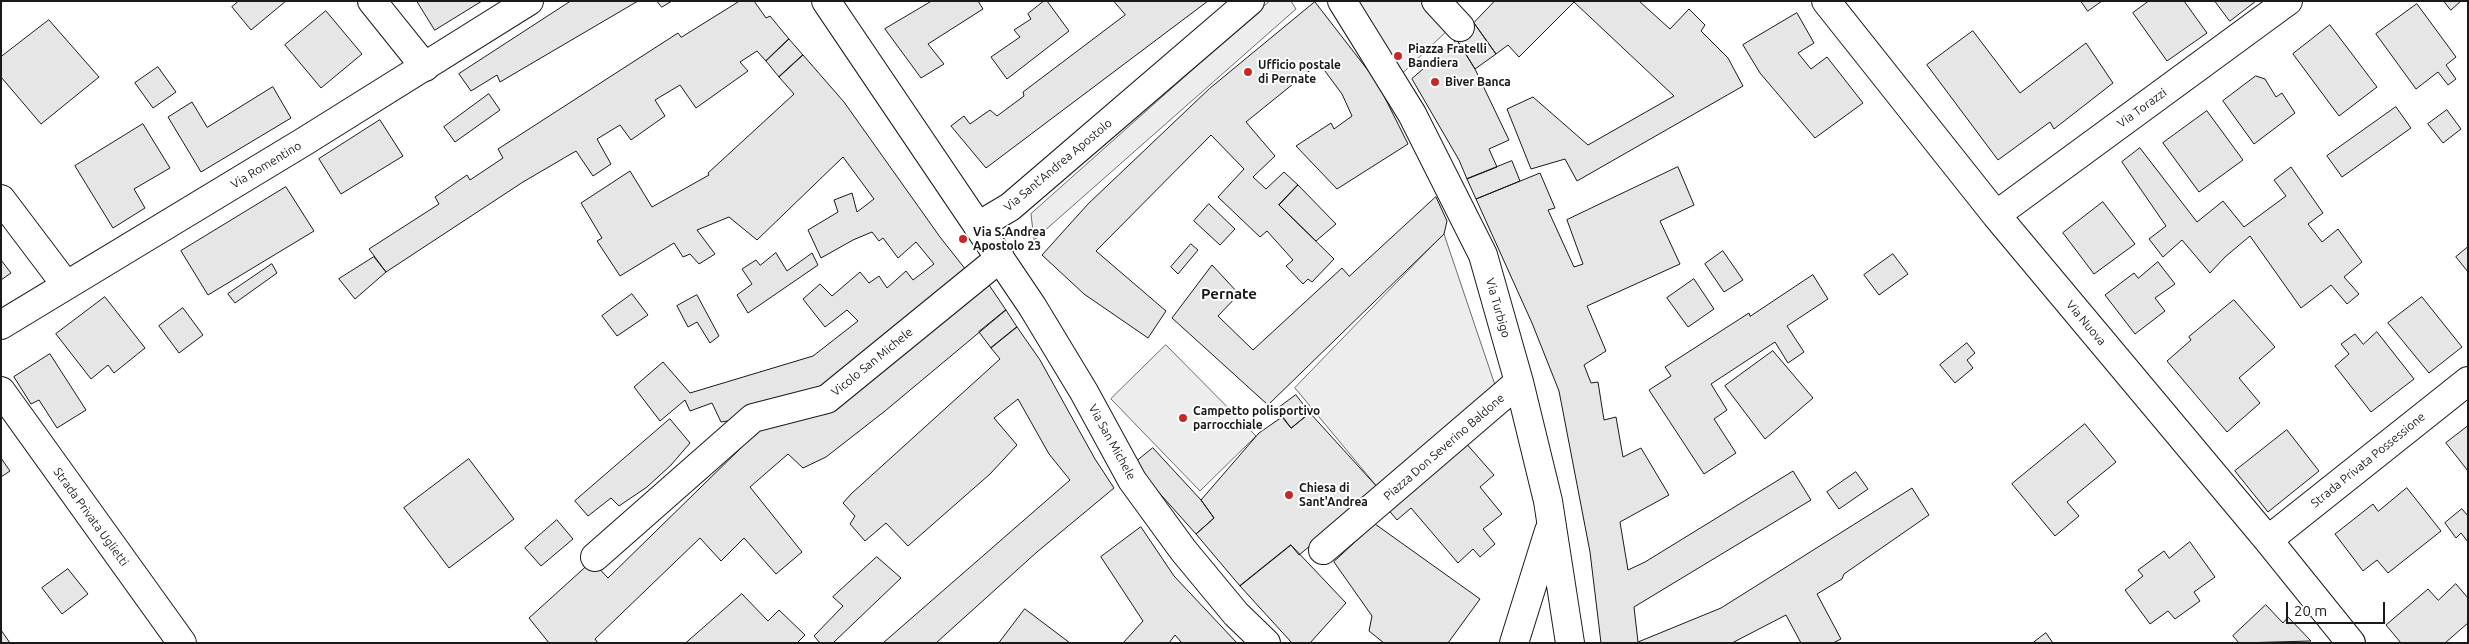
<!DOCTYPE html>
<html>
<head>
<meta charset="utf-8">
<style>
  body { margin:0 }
  #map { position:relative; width:2469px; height:644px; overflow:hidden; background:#fff; font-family:Ubuntu,sans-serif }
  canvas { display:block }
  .frame { position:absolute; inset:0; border:2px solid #1a1a1a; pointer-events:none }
  .scale { position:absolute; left:2286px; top:602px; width:99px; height:22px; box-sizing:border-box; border:2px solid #1a1a1a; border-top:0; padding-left:6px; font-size:15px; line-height:18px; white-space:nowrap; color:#1a1a1a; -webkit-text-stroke:4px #fff; paint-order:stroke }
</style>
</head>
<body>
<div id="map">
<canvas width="2469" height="644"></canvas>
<div class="frame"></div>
<div class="scale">20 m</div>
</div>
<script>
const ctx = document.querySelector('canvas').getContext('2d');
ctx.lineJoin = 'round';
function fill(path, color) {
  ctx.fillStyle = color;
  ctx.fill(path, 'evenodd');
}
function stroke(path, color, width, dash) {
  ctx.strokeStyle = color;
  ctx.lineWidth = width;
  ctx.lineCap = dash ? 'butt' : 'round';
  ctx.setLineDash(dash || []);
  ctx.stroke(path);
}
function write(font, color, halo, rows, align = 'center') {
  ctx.font = font + ' Ubuntu,sans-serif';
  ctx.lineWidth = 4;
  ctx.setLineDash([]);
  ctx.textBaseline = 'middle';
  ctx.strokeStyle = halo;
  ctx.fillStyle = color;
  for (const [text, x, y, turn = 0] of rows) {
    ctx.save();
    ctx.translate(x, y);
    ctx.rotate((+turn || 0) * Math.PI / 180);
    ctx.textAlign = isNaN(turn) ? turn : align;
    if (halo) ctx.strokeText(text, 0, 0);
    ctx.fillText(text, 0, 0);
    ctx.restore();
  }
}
const built = new Path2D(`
  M1270 1H1291L1296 9 1034 240 1031 214Z
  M1342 1H1426L1449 29 1392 83Z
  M1444 234 1496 388 1379 489 1295 388Z
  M1166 345 1256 436 1200 491 1111 399Z`);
fill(built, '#ededed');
stroke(built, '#6a6a6a', 1);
const building = new Path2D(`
  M239 1H286L251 30 232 7Z
  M417 1H482L435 30Z
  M571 1H638L500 82 497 75 471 91 459 74Z
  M657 1H672L662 7Z
  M740 1H754L766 18 770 16 789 39 766 61 757 51 740 62 748 71 696 108 680 85 655 100 665 116 631 140 620 125 597 139 611 164 593 176 576 151 523 182 386 272 369 249 439 204 435 197 467 175 470 180 503 158 498 149 678 33 681 37Z
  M932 1H978L983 9 928 44 944 64 921 78 885 29Z
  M1044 1H1047L1069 31 1007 79 991 57 1020 37 1014 30 1031 19 1028 14Z
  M1114 1H1208L986 168 951 126 964 116 970 124 990 110 997 116 1024 96 1023 92 1125 15Z
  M1495 1H1639L1670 29 1689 9 1705 25 1701 31 1728 58 1743 86 1577 181 1565 159 1531 169 1507 109 1533 97 1588 145 1674 96 1574 2 1519 57 1508 45 1496 54 1474 23Z
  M2081 1H2102L2088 11Z
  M2149 1H2184L2207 33 2167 61 2133 13Z
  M2215 1H2256L2230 21Z
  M2444 1H2461L2451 10Z
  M1315 2 1377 82 1408 144 1337 189 1296 146 1331 123 1334 129 1352 116 1342 94 1319 63 1246 122 1275 156 1253 177 1266 189 1284 172 1298 185 1279 205 1334 259 1312 282 1308 279 1303 284 1286 266 1293 260 1267 231 1260 237 1218 197 1244 169 1211 135 1096 251 1166 311 1148 338 1084 294 1042 255 1088 204 1209 89Z
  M2417 4 2456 57 2446 65 2456 79 2448 85 2438 72 2416 89 2376 34Z
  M326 11 362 54 321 88 285 45Z
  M1797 13 1814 43 1798 53 1811 69 1827 57 1863 103 1815 138 1760 73 1743 45Z
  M49 20 99 77 41 124 1 77V57Z
  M1474 23 1496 54 1475 69 1457 40Z
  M2330 25 2377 87 2339 116 2293 54Z
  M1973 31 2020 93 2086 43 2113 83 2054 129 2050 122 1998 160 1927 65Z
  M789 39 803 55 779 77 766 61Z
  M1457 40 1475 69 1509 140 1489 149 1497 167 1467 179 1459 160 1412 79Z
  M803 55 844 102 940 237 970 275 820 396 747 418 721 422 712 403 690 411 685 400 660 421 634 387 663 362 690 393 813 356 858 321 847 310 825 327 803 299 820 284 832 296 860 272 869 283 879 276 887 288 906 271 913 280 934 264 916 242 898 258 883 238 879 241 872 232 853 240 821 258 808 230 838 212 834 200 852 193 857 212 874 199 843 157 757 240 729 217 697 230 715 254 699 264 690 254 683 257 674 243 620 276 597 241 602 238 581 203 630 171 652 207 709 175 708 173 794 94 779 77Z
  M158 67 176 92 153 108 135 83Z
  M2256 76 2265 79 2276 97 2282 93 2295 113 2254 144 2223 101Z
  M273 87 291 118 201 172 168 117 192 102 207 127Z
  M489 94 500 110 455 142 444 127Z
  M2396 107 2411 128 2342 177 2327 156Z
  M2447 110 2461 129 2443 143 2428 124Z
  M2207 111 2243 160 2199 192 2163 143Z
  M380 120 403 156 341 194 319 159Z
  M143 124 170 168 134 189 145 208 113 228 75 166Z
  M2140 148 2197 222 2223 201 2244 227 2286 196 2274 180 2291 167 2323 213 2308 224 2322 242 2338 229 2362 262 2344 277 2359 294 2347 304 2331 285 2301 308 2250 236 2225 257 2210 273 2182 240 2163 257 2149 239 2166 226 2122 162Z
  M1512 161 1520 181 1476 199 1467 179Z
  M1678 167 1694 205 1660 221 1680 264 1587 306 1606 351 1584 365 1591 383 1598 382 1604 420 1616 417 1623 457 1641 448 1669 495 1620 522 1628 570 1645 562 1793 471 1811 500 1634 607 1638 642 1721 608 1912 488 1929 515 1844 574 1842 579 1817 594 1841 639 1833 643H1801L1786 615 1732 643H1601L1590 552 1559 391 1532 323 1476 199 1540 173 1555 208 1548 210 1574 267 1583 264 1567 220Z
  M1298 185 1336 224 1316 241 1279 205Z
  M286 187 314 231 208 295 181 251Z
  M1436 197 1447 221 1444 234 1268 405 1172 318 1212 265 1239 294 1218 316 1253 350 1342 268 1349 276Z
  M2103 202 2135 244 2094 274 2063 233Z
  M1209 204 1235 229 1220 245 1194 221Z
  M1191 244 1198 250 1178 274 1171 267Z
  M2468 247V272L2456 257Z
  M1723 251 1743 280 1724 292 1705 264Z
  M776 253 787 271 812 253 818 265 748 313 737 295 752 284 742 269 756 260 760 265Z
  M1893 254 1908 274 1879 295 1864 275Z
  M374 257 386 272 355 299 339 279Z
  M1 260 11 273 1 280Z
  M2158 262 2175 284 2155 298 2165 311 2135 334 2105 295 2134 273 2138 278Z
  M272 264 277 273 235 303 228 294Z
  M1813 275 1828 299 1787 326 1804 352 1788 363 1775 342 1711 384 1727 410 1714 419 1736 453 1704 474 1649 390 1671 376 1665 367 1749 313 1750 316Z
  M1694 279 1714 309 1688 327 1667 298Z
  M989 285 1006 310 885 411 826 457 803 468 788 454 750 487 802 552 776 574 744 538 721 561 700 538 595 639 598 643H549L529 618 592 561 608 578 746 443 773 420 822 408 825 414Z
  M632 294 648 315 617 336 602 316Z
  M697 295 719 336 710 343 697 322 688 327 677 306Z
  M105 297 145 348 114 373 108 365 91 379 56 334Z
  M2422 297 2462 347 2429 373 2388 323Z
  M2234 300 2275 347 2239 378 2260 403 2227 432 2167 361 2191 340 2189 337Z
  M183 308 203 335 179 353 159 326Z
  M1006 310 1017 327 991 348 979 332Z
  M1017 327 1040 360 1095 459 1114 488 1037 552 936 643H883L1070 480 1049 454 1018 399 994 418 1017 445 990 474 908 546 886 523 865 541 850 524 855 516 843 503 851 494 1000 359 991 348Z
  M2377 332 2414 379 2371 412 2335 366 2349 354 2341 344 2355 334 2363 344Z
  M1967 343 1975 353 1967 360 1973 368 1955 383 1940 365Z
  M1773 351 1813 398 1765 439 1725 386Z
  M50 354 86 410 57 428 39 400 31 404 14 377Z
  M1296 395 1310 413 1291 428 1277 409Z
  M1310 413 1379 489 1299 555 1291 545 1240 586 1196 534 1214 518 1201 500 1259 433 1282 417 1291 428Z
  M670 419 690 443 671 465 647 487 619 506 611 498 588 516 575 501Z
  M2085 424 2116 462 2067 502 2079 516 2055 536 2012 484Z
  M2468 426V471L2446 443Z
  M2287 430 2319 471 2268 512 2235 471Z
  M1464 441 1494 475 1480 487 1502 514 1483 529 1495 544 1480 557 1473 549 1458 563 1411 508 1397 520 1386 507Z
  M1153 448 1201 500 1214 518 1196 534 1145 477 1137 461Z
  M1 458 10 471 1 477Z
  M469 459 514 519 449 568 404 508Z
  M1856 472 1868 489 1839 509 1827 492Z
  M2407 488 2441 531 2388 573 2377 560 2363 571 2335 534 2373 504 2378 511Z
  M2462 509 2468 516V542L2461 533 2456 538 2445 523Z
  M557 520 573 539 541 566 525 548Z
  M1375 524 1480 599 1448 643H1384L1369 631 1372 616 1334 562Z
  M1141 527 1174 576 1237 643H1182L1175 635 1169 643H1123L1143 621 1101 557Z
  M2190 542 2215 577 2194 592 2200 601 2175 619 2168 611 2150 624 2125 590 2143 576 2138 570 2164 551 2169 558Z
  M1291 545 1346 603 1310 643H1292L1240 586Z
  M877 557 901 578 833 643H820L814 636 843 606 833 597Z
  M68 569 88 594 62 614 42 588Z
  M2456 584 2468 598V623L2445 643H2401L2386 625 2428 589 2438 600Z
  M742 594 768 621 779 610 805 635 797 643H686Z
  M2266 605 2283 623 2288 617 2311 641 2239 643 2233 636Z
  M1025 609 1070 643H999Z
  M1 630 10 643H1Z
  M2046 633 2053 643H2033Z`);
fill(building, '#e6e6e6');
stroke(building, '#1a1a1a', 1);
const street = new Path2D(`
  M372 1 425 67
  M1342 1 1412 114 1483 255 1519 382 1548 501 1570 643
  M1436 1 1460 27
  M1826 1 1996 215 2268 540 2351 643
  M1 199 66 285
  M1996 215 2288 1
  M978 226 1010 207 1250 1
  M1 391 182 643
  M2268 540 2468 381
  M1323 550 1519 382
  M595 557 753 418 827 399 1000 258
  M1514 643 1549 531`);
const secondary = new Path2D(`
  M826 1 1032 306 1084 392 1132 480 1183 550 1236 614 1266 643
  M1 325 305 141 529 1`);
stroke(street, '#1a1a1a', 30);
stroke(secondary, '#1a1a1a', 30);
stroke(street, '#fff', 28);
stroke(secondary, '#fff', 28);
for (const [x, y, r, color] of [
  [1398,56,5,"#c62828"],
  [1248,72,5,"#c62828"],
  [1435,82,5,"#c62828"],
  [963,239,5,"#c62828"],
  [1183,418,5,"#c62828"],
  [1289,495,5,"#c62828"]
]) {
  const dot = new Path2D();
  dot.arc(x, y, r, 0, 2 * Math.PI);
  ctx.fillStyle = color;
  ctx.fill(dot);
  stroke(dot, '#fff', 2);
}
write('bold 12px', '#1a1a1a', '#fff', [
  ["Piazza Fratelli",1408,49],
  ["Bandiera",1408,63],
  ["Ufficio postale",1258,65],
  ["di Pernate",1258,79],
  ["Biver Banca",1445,82],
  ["Via S.Andrea",973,232],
  ["Apostolo 23",973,246],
  ["Campetto polisportivo",1193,411],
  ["parrocchiale",1193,425],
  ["Chiesa di",1299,488],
  ["Sant'Andrea",1299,502]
], 'left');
write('12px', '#1a1a1a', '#fff', [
  ["Via Torazzi",2142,108,-36],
  ["Via Romentino",266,165,-31],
  ["Via Sant'Andrea Apostolo",1058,165,-40],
  ["Via Turbigo",1498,308,74],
  ["Via Nuova",2086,323,50],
  ["Vicolo San Michele",872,362,-39],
  ["Via San Michele",1112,442,61],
  ["Piazza Don Severino Baldone",1444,447,-41],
  ["Strada Privata Possessione",2368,460,-39],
  ["Strada Privata Uglietti",91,517,54]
]);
write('bold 15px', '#1a1a1a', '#fff', [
  ["Pernate",1229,294]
]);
</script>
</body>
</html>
